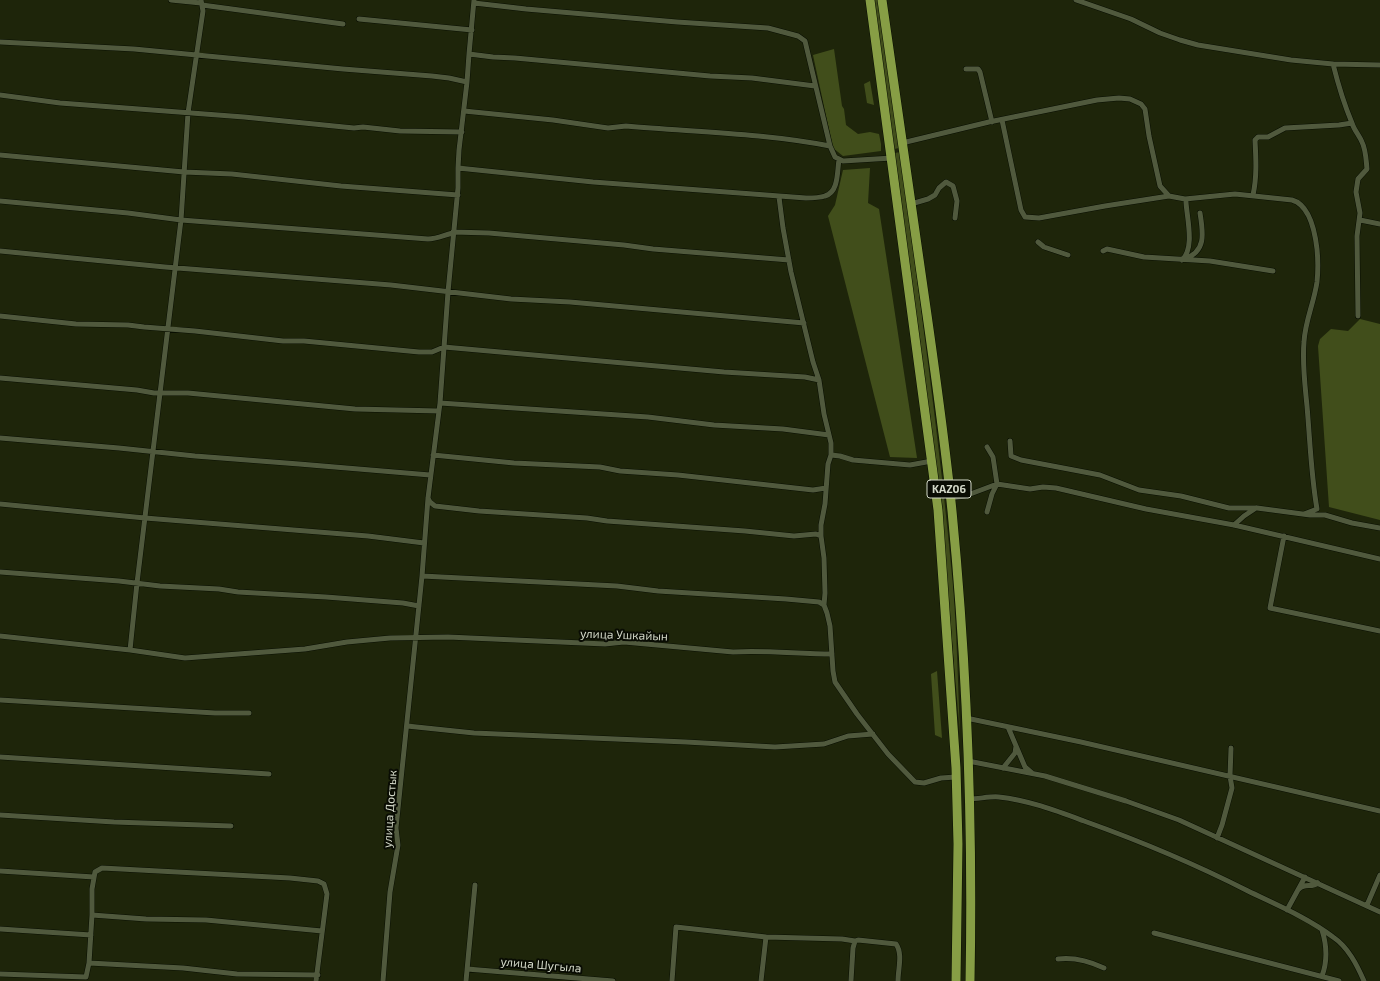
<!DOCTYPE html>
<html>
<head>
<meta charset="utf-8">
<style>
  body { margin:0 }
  canvas { display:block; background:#1e250a }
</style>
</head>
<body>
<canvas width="1380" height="981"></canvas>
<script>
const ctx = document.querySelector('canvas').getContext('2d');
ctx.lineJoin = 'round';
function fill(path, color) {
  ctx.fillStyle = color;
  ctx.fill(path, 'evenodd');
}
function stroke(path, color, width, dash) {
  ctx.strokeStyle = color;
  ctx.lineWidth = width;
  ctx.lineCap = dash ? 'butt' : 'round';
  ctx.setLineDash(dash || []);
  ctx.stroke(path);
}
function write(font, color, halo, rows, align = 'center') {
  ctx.font = font + ' "Exo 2",sans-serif';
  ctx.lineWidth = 4;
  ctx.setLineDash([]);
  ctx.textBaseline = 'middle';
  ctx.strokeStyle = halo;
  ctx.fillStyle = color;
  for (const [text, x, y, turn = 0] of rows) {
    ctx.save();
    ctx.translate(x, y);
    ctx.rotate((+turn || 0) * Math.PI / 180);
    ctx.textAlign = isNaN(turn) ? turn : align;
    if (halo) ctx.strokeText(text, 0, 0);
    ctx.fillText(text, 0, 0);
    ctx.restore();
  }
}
fill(new Path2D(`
  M874 0H879L899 148 894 149Z
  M834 49 842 106 844 109 846 125 858 134 870 132 879 134 881 144V151L843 156 833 148 813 55Z
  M870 81 874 105 867 103 864 84Z
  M900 152C919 297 940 441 953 586 957 636 958 685 960 734L940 500 895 153Z
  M870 168 868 203 879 209 917 458 890 457 828 216 835 205 843 170Z
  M1360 319 1380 324V520L1329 507 1318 346 1320 339 1331 329 1348 331Z
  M937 671 942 738 935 735 931 674Z`), '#414e1b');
const minor = new Path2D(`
  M171 0 201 3
  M1076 0 1131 19 1160 33 1180 40 1198 45 1291 60 1333 64 1380 65
  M474 3 526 9 677 22 768 28 798 36 805 41 830 146 835 157 843 161 892 158
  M202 5 343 24
  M359 19 472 30
  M0 42 134 49 343 69 432 76 449 78 467 82
  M469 54 493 57 515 58 710 76 752 78 815 86
  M1333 64C1338 84 1344 104 1352 123 1354 130 1359 135 1362 142 1366 150 1366 160 1367 169L1358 179 1356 192 1360 213 1357 236 1358 316
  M966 69H978L980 72 992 122
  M0 95 60 103 244 117 354 128 363 127 400 131 462 132
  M464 111 553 120 608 128 626 126C694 132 763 133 830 146
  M1002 120 1021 210 1025 217 1039 218 1105 206 1169 196 1185 199 1235 194 1292 200C1310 205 1315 232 1317 249 1318 259 1318 272 1317 282 1314 303 1305 321 1304 342 1302 363 1305 385 1307 406 1310 440 1311 475 1317 509L1304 514
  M902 143 989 122 1097 100 1119 98 1130 99 1141 104 1145 109 1149 136 1160 186 1169 196
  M0 155 184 172 232 174 341 186 458 195
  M458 168 593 182 806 198C812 198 819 198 825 196 839 192 837 171 839 160
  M1253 195C1257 177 1256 159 1255 140L1258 137H1268L1285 128 1339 125 1352 123
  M779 197 783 228 791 272 813 362 819 380 824 414 831 443V455L828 464 825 504 821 525V536L824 558 825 593 824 605 827 613 830 626 833 671 835 682 857 714 888 754 915 782 924 783 941 778 956 777
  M0 201 128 213 181 220 428 239C437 239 444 235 453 233
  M911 204 928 199 935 195 939 188 946 182 953 186 957 201 955 218
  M1360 220 1380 224
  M453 232 489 233 624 245 653 249 789 260
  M1038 242 1044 247 1068 255
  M0 251 165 267 391 285 511 299 570 302 804 323
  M1103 251 1107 249 1144 257 1210 261 1273 271
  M1184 259C1207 252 1203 232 1200 213
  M1182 260C1195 248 1187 219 1186 202
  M0 316 76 324 128 325 144 327 195 331 283 341H304L419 352H432L444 347 724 372 805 377 819 380
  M0 378 137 390 154 393H188L355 409 439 411
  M440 403 648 417 714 425 783 429 829 435
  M0 438 119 448 195 456 299 464 430 475
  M1010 441 1011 456 1021 460 1100 475 1139 490 1181 496 1229 508H1257L1310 515H1325L1352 523 1380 528
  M433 455 514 463 600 467 620 471 678 475 813 490 826 488
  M831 455 840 456 853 460 910 465 932 461
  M428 498 430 502 435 506 479 511 587 518 607 521 745 531 794 536 816 534 821 536
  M950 498 965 496 997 484 1030 489 1043 487 1056 488 1146 509 1234 525 1380 559
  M0 504 145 518 368 536 424 543
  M987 512 992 494 997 484 993 457 987 447
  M1234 525 1244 516 1256 508
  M1284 536 1270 608 1380 631
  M0 572 119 581 160 586 219 589 238 592 326 597 403 603 419 606
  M422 576 617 586 658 591 786 599 819 602 824 605
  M0 636 130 650 185 658 305 649 347 642 390 638 448 637 605 644 624 642 733 652C766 650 799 654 832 654
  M130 650 137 583 181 220 188 113 203 11 201 0
  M0 700 215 713H249
  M966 718 1081 742 1380 811
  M407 726 474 733 686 742 775 747 824 744 848 736 873 734
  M1008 727 1025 767 1032 773
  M0 757 269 774
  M968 761 1045 776 1126 801 1179 820 1380 912
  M1003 768 1015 753 1016 746
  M969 799C979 799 990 796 999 797 1028 800 1057 811 1084 821 1140 841 1195 864 1248 891 1277 905 1308 918 1333 937 1348 947 1357 965 1364 981
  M0 815 114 822 231 826
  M1217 838 1222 825 1232 788 1230 776 1231 748
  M0 871 94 877
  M1299 889C1305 883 1312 888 1318 883
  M1367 905 1380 875
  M1287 910 1305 877
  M92 915 146 919 206 920 322 931
  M0 929 91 935
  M1154 933 1339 981
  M1058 959C1074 957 1089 961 1104 968
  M89 963 183 968 237 974 318 975
  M467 969 613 981
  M0 974 86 977 89 963 92 915V889L95 872 102 868 290 878 318 881 324 884 327 894 316 981
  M1322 976C1328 960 1327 946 1322 930
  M383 981 390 892 398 845 396 828 422 576 428 498 440 403 448 292 458 188V168L459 150 467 82 469 54 474 0
  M466 981 475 885
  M672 981 676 927 766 937 842 939 855 941
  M761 981 766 937
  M851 981 853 948 855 941 858 940 896 944C903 954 898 969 898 981`);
const trunk = new Path2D(`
  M870 0 938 510 956 768 958 844 956 981
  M882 0C895 93 908 186 922 280 933 356 944 433 952 511 967 667 973 824 970 981`);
stroke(minor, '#080e00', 6);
stroke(trunk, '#080e00', 10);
stroke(minor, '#50593d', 5);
stroke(trunk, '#879e45', 9);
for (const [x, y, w] of [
  [949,489,44]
]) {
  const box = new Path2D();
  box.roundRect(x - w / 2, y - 9, w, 18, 3);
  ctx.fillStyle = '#090c03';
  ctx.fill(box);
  stroke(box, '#d3d8c8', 1);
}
write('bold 11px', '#d3d8c8', null, [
  ["KАZ06",949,489]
]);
write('12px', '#d3d8c8', '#090c03', [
  ["улица Ушкайын",624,635,2],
  ["улица Достык",390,809,-86],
  ["улица Шугыла",541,965,5]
]);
</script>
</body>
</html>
